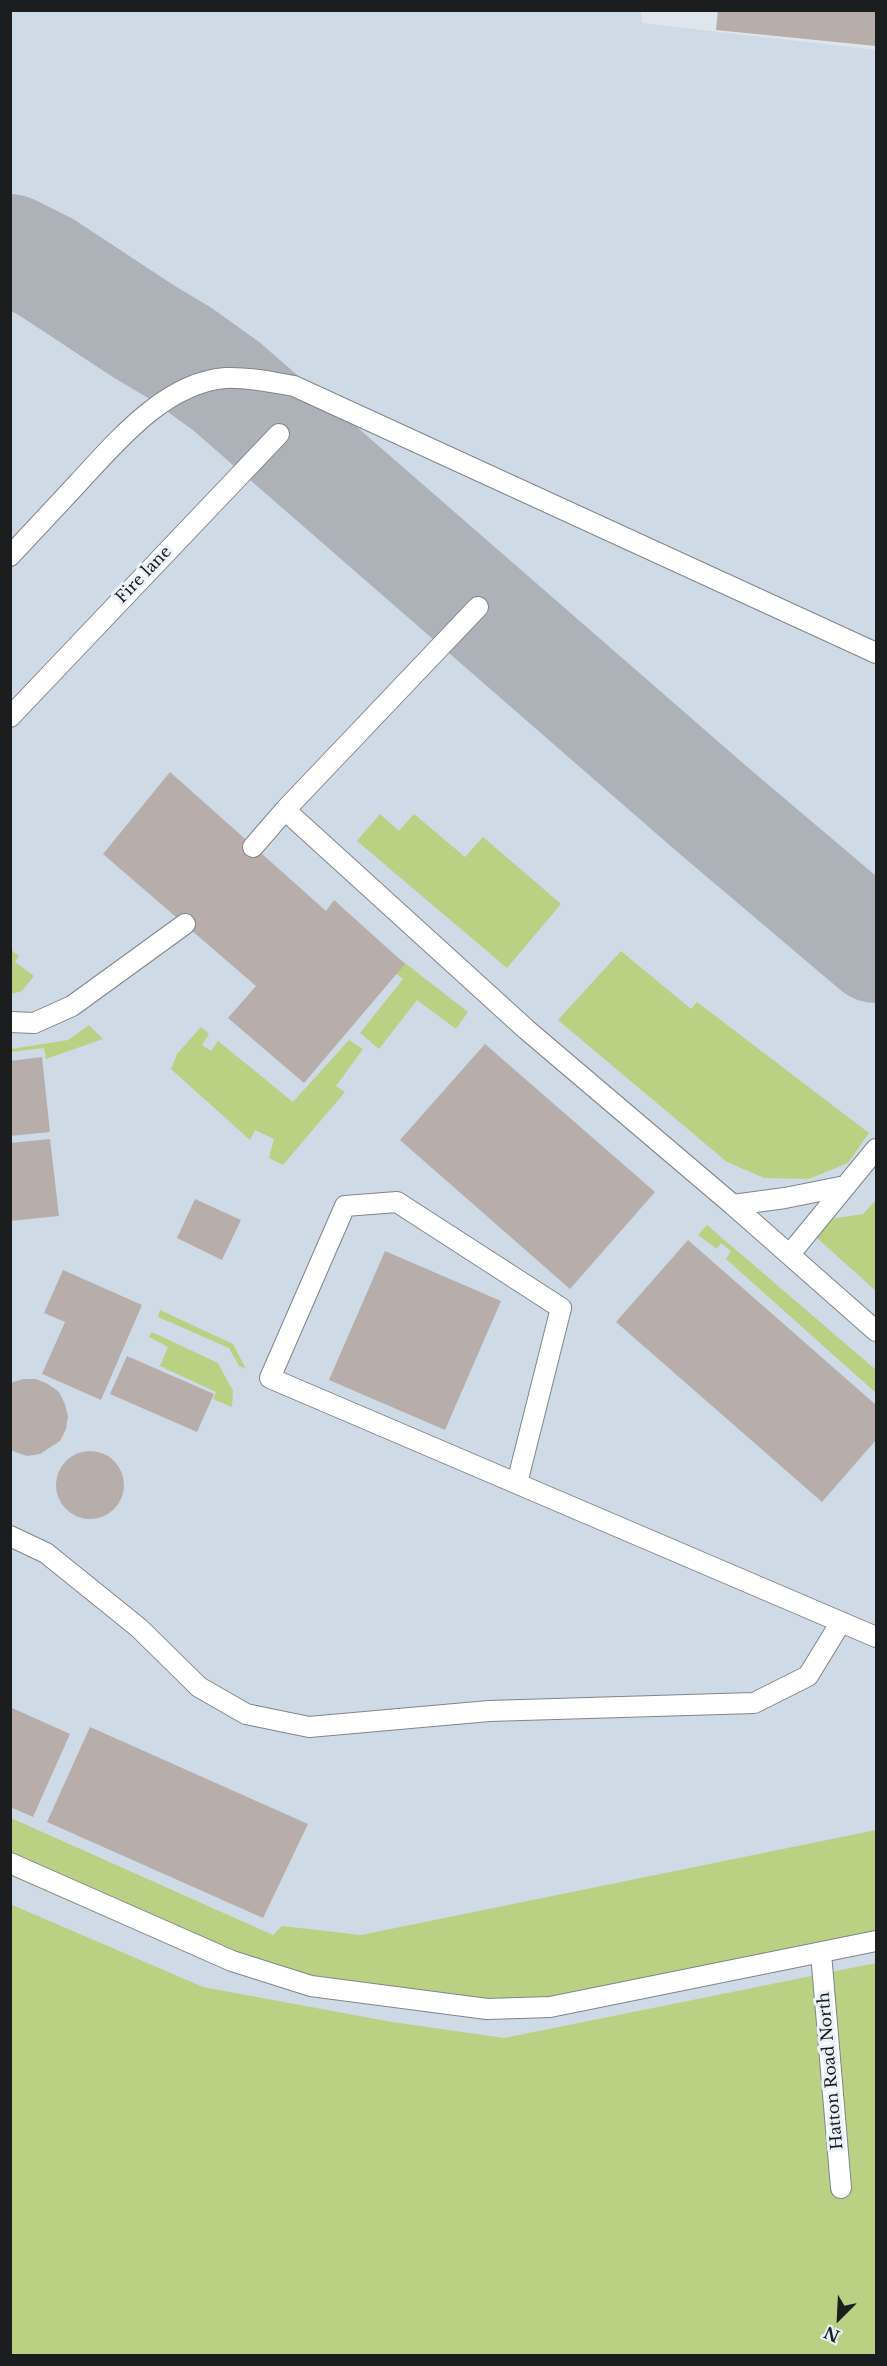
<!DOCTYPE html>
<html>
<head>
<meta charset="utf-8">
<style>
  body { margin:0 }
  #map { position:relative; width:887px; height:2366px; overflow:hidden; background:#dfe5ec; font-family:"Libre Baskerville",serif }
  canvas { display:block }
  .frame { position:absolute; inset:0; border:12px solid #1b1d1f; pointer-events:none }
  .north { position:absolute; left:809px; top:2288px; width:60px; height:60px; -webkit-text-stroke:4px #ecf2f9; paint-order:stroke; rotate:204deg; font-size:16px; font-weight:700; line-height:24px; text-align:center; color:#1b1d1f }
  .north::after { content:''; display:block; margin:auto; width:21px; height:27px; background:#1b1d1f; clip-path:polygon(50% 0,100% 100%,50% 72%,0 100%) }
</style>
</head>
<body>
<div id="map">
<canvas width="887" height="2366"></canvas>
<div class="frame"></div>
<div class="north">N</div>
</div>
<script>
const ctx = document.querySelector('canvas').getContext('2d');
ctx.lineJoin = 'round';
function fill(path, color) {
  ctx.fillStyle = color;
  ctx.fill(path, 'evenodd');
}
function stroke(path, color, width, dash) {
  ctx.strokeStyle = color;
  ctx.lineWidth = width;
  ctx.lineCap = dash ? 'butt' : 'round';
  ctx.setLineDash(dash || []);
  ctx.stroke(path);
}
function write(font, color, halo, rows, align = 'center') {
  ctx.font = font + ' "Libre Baskerville",serif';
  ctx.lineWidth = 6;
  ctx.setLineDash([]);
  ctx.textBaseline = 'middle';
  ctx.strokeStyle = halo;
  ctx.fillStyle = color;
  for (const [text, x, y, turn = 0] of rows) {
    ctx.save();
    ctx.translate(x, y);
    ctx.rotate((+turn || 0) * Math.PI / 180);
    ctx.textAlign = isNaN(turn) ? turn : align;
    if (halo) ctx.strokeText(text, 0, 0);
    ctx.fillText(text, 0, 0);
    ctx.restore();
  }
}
fill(new Path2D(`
  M641 10 642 23 876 50V2355L11 2356V11Z`), '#cfdae7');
fill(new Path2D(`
  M380 814 399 831 414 814 465 857 483 837 561 904 507 968 357 841Z
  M347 918 468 1012 456 1029 417 1000 379 1049 360 1033 403 979 339 928Z
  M10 949 19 956 15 962 34 976 22 991 11 994Z
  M621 951 691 1009 697 1002 869 1133 848 1163 809 1179 764 1178 727 1162 558 1020Z
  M89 1025 103 1039 46 1059 44 1048 11 1052V1049L68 1040Z
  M201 1027 209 1034 202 1045 211 1051 218 1041 293 1102 349 1040 363 1049 336 1086 345 1092 283 1165 269 1158 274 1139 255 1130 250 1140 171 1069 177 1054Z
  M876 1200V1291L816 1237 831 1219 863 1214Z
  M707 1225 876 1370V1393L726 1259 731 1251 721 1243 717 1249 698 1235Z
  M160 1310 233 1344 246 1369 239 1366 229 1348 158 1317Z
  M152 1332 218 1363 233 1391 232 1407 213 1399 216 1392 160 1366 168 1347 149 1337Z
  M11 1818 273 1935 282 1926 361 1935 876 1830V1942L515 2011 434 2005 208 1962 11 1876Z
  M10 1904 203 1987 392 2022 504 2038 876 1963V2355H11Z`), '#bad183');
stroke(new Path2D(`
  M10 249 46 267 143 331 180 353 226 386 713 810 876 948`), '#adb2b8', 110);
fill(new Path2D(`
  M718 10H876V46L716 30Z
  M170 772 326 911 334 900 405 964 304 1083 228 1018 256 986 103 854Z
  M485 1044 655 1192 570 1289 400 1140Z
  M42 1057 50 1132 10 1136V1061Z
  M50 1139 59 1216 10 1221V1143Z
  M195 1199 241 1220 222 1260 177 1238Z
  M688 1240 876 1405V1440L822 1502 616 1322Z
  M385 1251 501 1301 445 1430 329 1380Z
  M63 1270 142 1305 101 1400 42 1374 65 1322 44 1313Z
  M127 1356 214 1394 197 1432 110 1394Z
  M23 1379H36L48 1384 59 1392 65 1404 68 1416 66 1429 60 1441 40 1454 27 1456 10 1450V1383Z
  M56 1485a34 34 0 1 1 68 0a34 34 0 1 1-68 0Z
  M10 1707 70 1734 33 1817 10 1807Z
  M90 1727 308 1824 263 1918 47 1822Z`), '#b7aeab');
const service = new Path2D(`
  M10 556C33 531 56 507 79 482 117 441 165 383 225 378 248 377 271 382 294 386L876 653
  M10 717 279 434
  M285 810 527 1030 733 1205 785 1198 845 1186
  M253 847 285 810 478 607
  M10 1022 34 1023 72 1006 185 924
  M733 1205 876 1331
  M790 1254 876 1149
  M517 1483 561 1308 397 1202 345 1206 270 1378 876 1637
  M10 1536 46 1553 139 1628 199 1687 246 1714 309 1727 489 1711 754 1703 808 1676 841 1622
  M10 1863 232 1961 311 1986 487 2009 550 2007 876 1941
  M821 1953 841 2188`);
stroke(service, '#80858b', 22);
stroke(service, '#fff', 20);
write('16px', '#1b1d1f', '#ecf2f9', [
  ["Fire lane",144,575,-46],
  ["Hatton Road North",831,2071,-95]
]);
</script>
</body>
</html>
